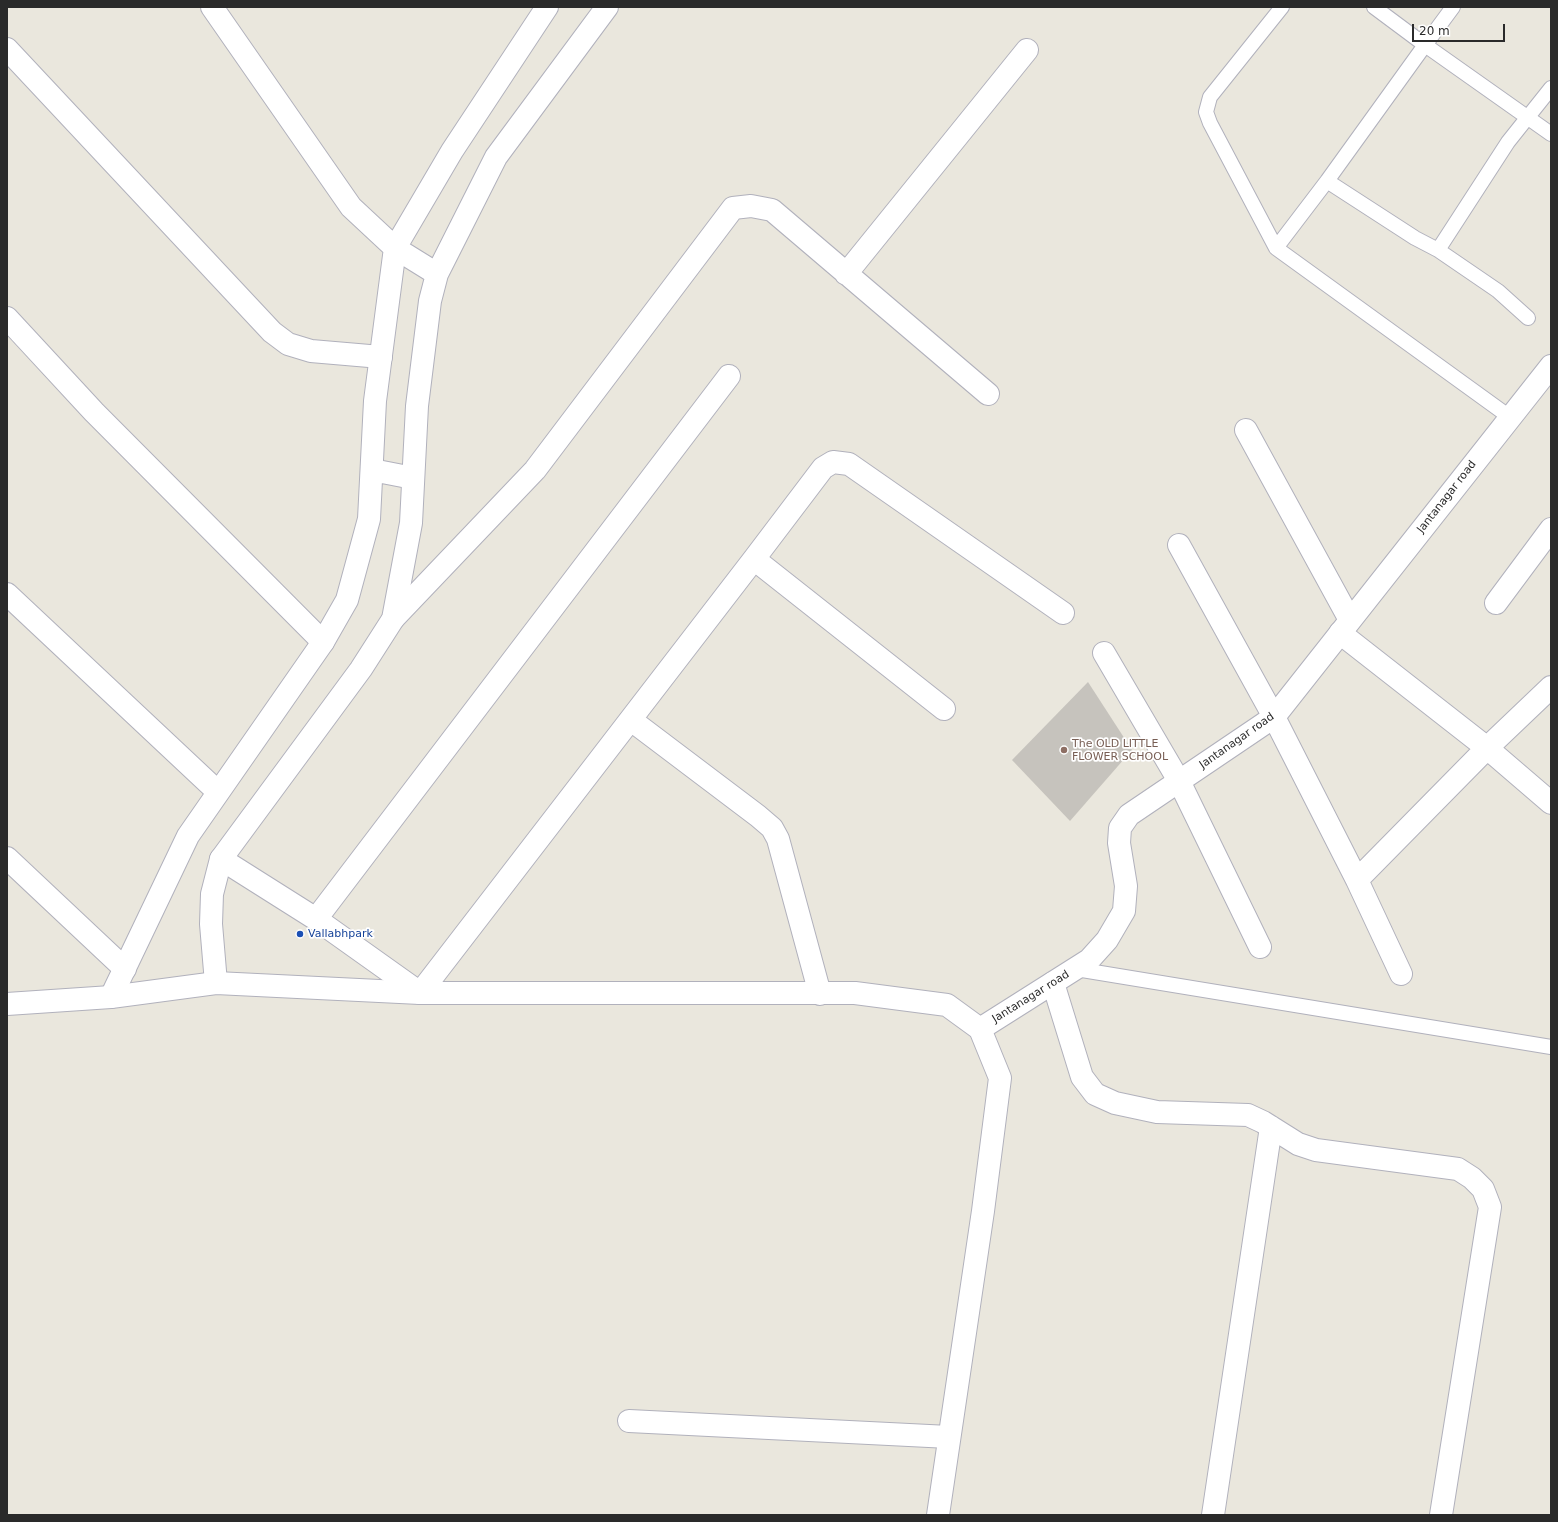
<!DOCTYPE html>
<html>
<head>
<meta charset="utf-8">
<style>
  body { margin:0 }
  #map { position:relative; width:1558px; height:1522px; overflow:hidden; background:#eae7dd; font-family:"DejaVu Sans",sans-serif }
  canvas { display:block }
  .frame { position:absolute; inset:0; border:8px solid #2a2a2a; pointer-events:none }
  .scale { position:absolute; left:1412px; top:24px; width:93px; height:18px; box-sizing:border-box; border:2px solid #2a2a2a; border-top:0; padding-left:5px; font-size:12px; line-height:14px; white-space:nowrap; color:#2a2a2a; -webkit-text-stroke:3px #fff; paint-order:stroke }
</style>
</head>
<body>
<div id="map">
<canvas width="1558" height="1522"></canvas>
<div class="frame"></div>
<div class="scale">20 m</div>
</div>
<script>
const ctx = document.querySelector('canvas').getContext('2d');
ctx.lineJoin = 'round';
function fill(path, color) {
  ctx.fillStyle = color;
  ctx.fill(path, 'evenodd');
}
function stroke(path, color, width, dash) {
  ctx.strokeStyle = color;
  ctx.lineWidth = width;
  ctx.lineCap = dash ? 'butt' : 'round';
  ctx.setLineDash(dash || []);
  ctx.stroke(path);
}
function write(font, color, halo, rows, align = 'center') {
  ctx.font = font + ' "DejaVu Sans",sans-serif';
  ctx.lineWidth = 3.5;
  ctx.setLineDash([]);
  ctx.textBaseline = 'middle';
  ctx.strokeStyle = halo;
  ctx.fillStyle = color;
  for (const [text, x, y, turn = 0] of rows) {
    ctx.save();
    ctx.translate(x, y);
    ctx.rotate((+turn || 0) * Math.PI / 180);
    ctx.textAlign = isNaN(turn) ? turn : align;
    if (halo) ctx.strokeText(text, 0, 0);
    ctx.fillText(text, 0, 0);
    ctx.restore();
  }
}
fill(new Path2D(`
  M1088 682 1132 750 1070 821 1012 760Z`), '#c6c3bd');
const service = new Path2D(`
  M1374 7 1425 45 1327 181 1276 248 1511 418
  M1453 7 1425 45 1551 134
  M1327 181 1415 238 1438 250
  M1276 248 1210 123 1206 112 1210 97 1282 7
  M1528 318 1498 291 1438 250 1508 142 1551 88
  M1076 969 1551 1047`);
const minor = new Path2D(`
  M7 49 272 332 288 344 311 351 381 357
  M846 274 1027 50
  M7 318 94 412 323 642
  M1246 430 1350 620
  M1179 545 1274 717 1357 880 1401 974
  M754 559 944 709
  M7 594 218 792
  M1496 603 1551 529
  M393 619 535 470 733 208 751 206 772 210 988 394
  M1340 633 1487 748 1551 803
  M1104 653 1179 781 1260 947
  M631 720 758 816 772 828 778 839 820 994
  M7 858 125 969
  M221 859 316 919 420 993 754 559 823 468 833 462 849 464 1063 613
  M1357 880 1487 748 1551 687
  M316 919 729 376
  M1053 983 1082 1077 1095 1094 1115 1103 1157 1112 1248 1115 1263 1122 1298 1144 1316 1150 1458 1169 1472 1178 1483 1189 1490 1207 1441 1515
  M629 1421 949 1437
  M1213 1515 1271 1127`);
const tertiary = new Path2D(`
  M212 7 351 207 395 248 437 274
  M372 470 413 478
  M216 983 211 924 212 894 221 859 361 669 393 619 411 523 417 406 430 301 437 274 496 157 607 7
  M111 997 188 836 323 642 347 600 369 519 375 401 395 248 452 151 547 7
  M980 1029 1089 960 1107 940 1124 911 1126 886 1119 843 1120 828 1129 815 1274 717 1551 366`);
const secondary = new Path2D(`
  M7 1004 111 997 216 983 420 993H855L947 1005 980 1029 1000 1078 983 1211 938 1515`);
stroke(service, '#b1b1bc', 16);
stroke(minor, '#b1b1bc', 24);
stroke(tertiary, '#b1b1bc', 24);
stroke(secondary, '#b1b1bc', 24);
stroke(service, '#fff', 14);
stroke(minor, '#fff', 22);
stroke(tertiary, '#fff', 22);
stroke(secondary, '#fff', 22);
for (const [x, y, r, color] of [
  [1064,750,4,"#8d6e63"],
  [300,934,4,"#1a4fb4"]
]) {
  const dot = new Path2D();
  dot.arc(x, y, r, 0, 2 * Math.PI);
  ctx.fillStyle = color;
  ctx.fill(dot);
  stroke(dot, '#fff', 1.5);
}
write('11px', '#2a2a2a', '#fff', [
  ["Jantanagar road",1447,497,-52],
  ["Jantanagar road",1237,741,-35],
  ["Jantanagar road",1031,997,-32]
]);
write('11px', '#785e54', '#fff', [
  ["The OLD LITTLE",1072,744],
  ["FLOWER SCHOOL",1072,757]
], 'left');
write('11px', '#164399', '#fff', [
  ["Vallabhpark",308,934]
], 'left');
</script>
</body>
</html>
